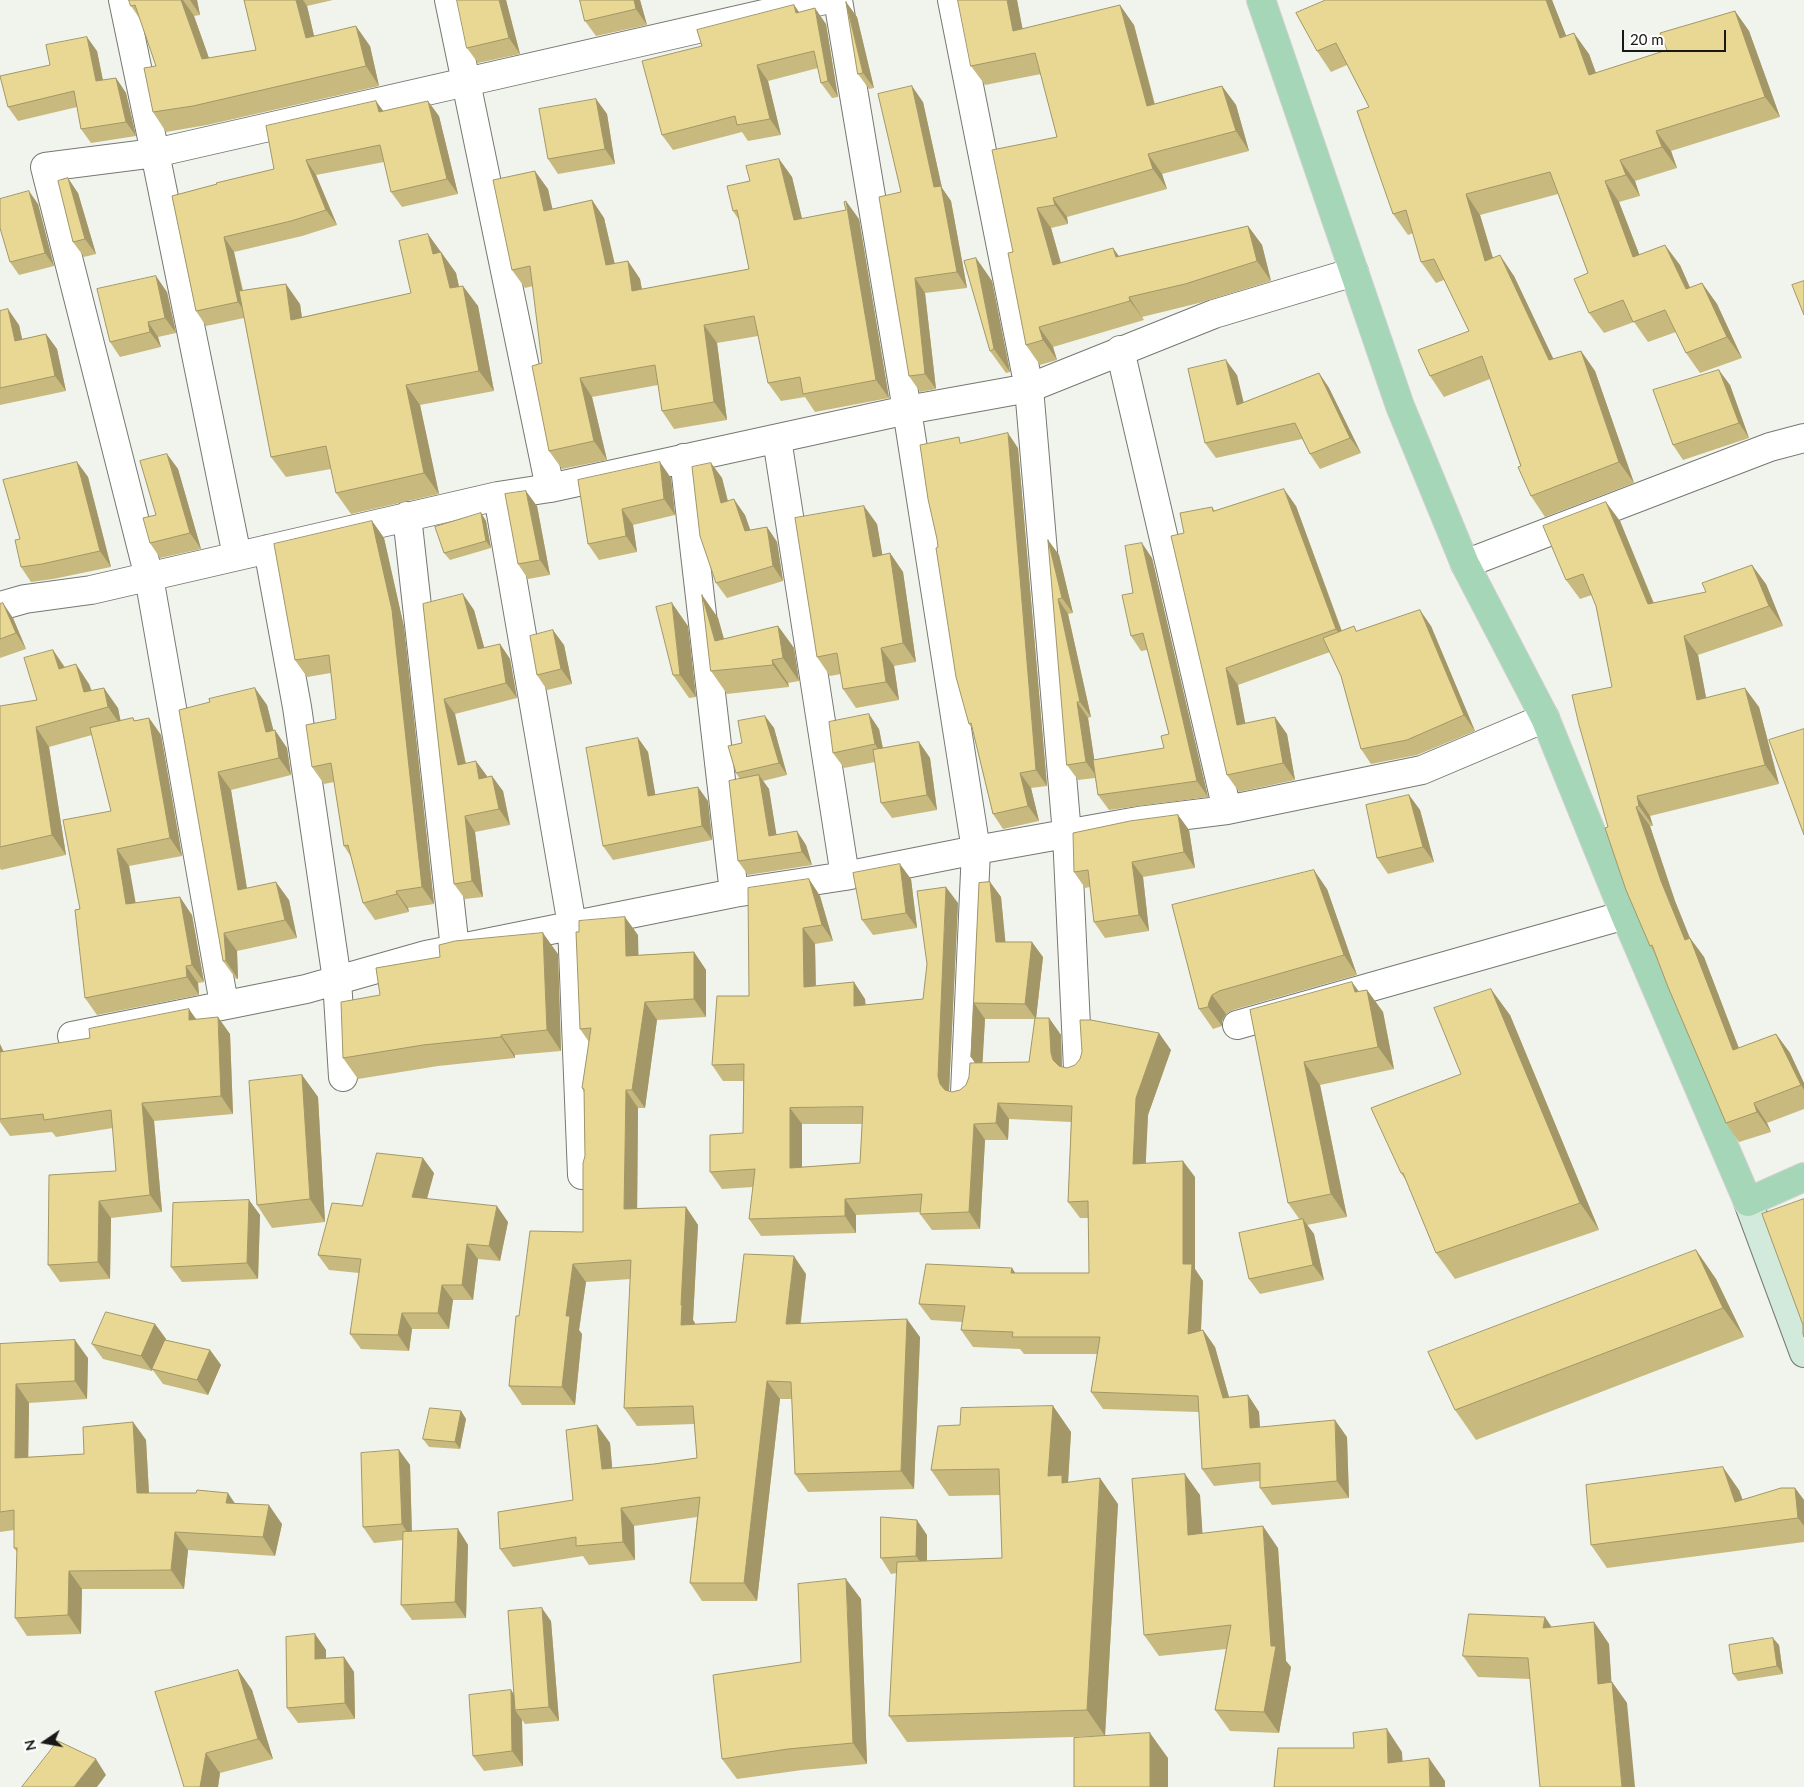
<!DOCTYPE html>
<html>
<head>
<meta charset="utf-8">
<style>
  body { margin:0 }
  #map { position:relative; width:1804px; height:1787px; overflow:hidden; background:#f1f4ed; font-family:Lato,sans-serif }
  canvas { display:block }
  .north { position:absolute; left:20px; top:1717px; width:50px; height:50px; -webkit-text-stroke:4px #fff; paint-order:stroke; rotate:258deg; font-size:14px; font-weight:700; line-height:20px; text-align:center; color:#181916 }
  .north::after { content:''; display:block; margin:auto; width:18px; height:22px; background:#181916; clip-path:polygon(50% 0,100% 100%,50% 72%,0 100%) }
  .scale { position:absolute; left:1622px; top:30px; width:104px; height:22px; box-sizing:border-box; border:2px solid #181916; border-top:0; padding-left:6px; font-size:15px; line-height:18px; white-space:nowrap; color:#181916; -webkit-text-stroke:4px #fff; paint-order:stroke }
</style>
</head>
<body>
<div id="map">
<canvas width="1804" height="1787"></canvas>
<div class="north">N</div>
<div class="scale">20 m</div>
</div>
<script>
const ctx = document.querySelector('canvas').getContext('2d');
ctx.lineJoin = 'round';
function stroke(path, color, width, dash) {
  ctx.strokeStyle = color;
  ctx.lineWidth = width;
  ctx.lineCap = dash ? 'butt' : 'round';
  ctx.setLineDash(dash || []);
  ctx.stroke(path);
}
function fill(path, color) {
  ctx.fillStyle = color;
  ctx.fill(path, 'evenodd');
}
const street = new Path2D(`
  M123 0 155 153 237 556
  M449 0 550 488
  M838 0 907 410 976 850 965 1093
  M952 0 1029 388 1067 834 1078 1069
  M1120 350 1227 810
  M777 439 845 876
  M684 458 734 893
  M498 496 572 925 582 1175
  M407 516 455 949
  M268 549 297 707 337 980 343 1077
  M1465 564 1770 447 1804 438
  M0 606 25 599 91 590 498 496 550 488 907 410 1029 388 1214 314 1354 272
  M224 1004 149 577 45 167 155 153 825 0
  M1237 1025 1625 915
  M72 1036 306 989 426 955 734 893 845 876 976 850 1138 821 1227 810 1422 770 1545 718`);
const secondary = new Path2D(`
  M1748 1202 1804 1353`);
const primary = new Path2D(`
  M1261 0 1400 406 1465 564 1545 718 1625 915 1748 1202 1804 1177`);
stroke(street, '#767872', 30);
stroke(secondary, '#767872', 30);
stroke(primary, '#d1d1d0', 30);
stroke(street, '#fff', 28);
stroke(secondary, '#d2eadc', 28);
stroke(primary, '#a5d6b8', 28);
fill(new Path2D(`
  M129 0H197L200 15 194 16 209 58 256 50 244 0H333L307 6 314 36 370 46 379 86 207 125 166 132 153 112 156 66 140 19 131 6Z
  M506 0 520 54 478 63 467 48Z
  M580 0H640L647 25 596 36 585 21Z
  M1017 0 1022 29 1134 25 1155 104 1222 86 1236 105 1249 151 1162 174 1167 189 1067 217 1068 224 1051 228 1061 263 1113 248 1119 256 1248 226 1262 245 1271 281 1199 303 1142 317 1144 320 1053 347 1057 360 1040 365 1026 345 1013 252 1057 137 1041 74 985 85 971 66Z
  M1326 0H1552L1566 36 1589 54 1596 73 1667 50 1735 11 1749 31 1780 117 1671 151 1677 168 1635 181 1640 196 1619 202 1639 254 1680 265 1690 288 1702 283 1717 304 1742 358 1700 373 1686 353 1676 332 1648 342 1634 322 1604 333 1589 313 1588 273 1558 194 1480 215 1493 258 1514 276 1553 359 1581 351 1595 371 1634 483 1545 517 1531 496 1490 379 1444 397 1430 376 1469 331 1444 280 1436 283 1421 262 1413 233 1408 235 1393 214 1369 107 1347 65 1331 72 1317 51Z
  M846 2 857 17 874 88 869 89 858 74Z
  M794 5 799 12 826 24 838 97 832 98 821 83 818 68 768 81 781 135 748 141 742 132 673 150 662 135 702 46Z
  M97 51 103 80 116 78 126 93 136 136 91 143 81 129 77 107 18 121 8 107 50 65Z
  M596 99 607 114 615 164 558 174 548 159Z
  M923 102 942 188 951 201 967 288 925 293 936 389 920 392 909 376 901 192Z
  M383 111 439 116 458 194 402 207 391 192 384 162 316 175 337 225 302 236 234 252 243 290 300 304 302 317 411 293 441 252 456 273 459 287 478 306 494 391 420 405 439 494 351 514 336 493 331 469 286 477 271 457 244 318 206 326 196 311 172 196 274 169Z
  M779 159 792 177 802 219H859L889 398 815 412 805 397 781 401 768 383 758 336 717 343 727 420 674 429 662 411 658 385 592 397 607 460 562 469 549 451 542 363 533 286 525 288 512 270 548 189 552 209 592 200 604 218 615 264 628 261 640 279 642 289 749 269 739 220 733 211 750 181Z
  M78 193 96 254 84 257 73 242Z
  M38 204 54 266 19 275 10 262Z
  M976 258 992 281 1010 372 1006 373 990 351Z
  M167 292 176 333 158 337 161 347 120 357 110 342Z
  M0 311 19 325 22 339 46 334 57 349 66 391 0 405Z
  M1319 373 1329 388 1361 453 1320 469 1310 454 1302 439 1216 458 1205 443 1237 375 1243 403Z
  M1730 385 1749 438 1683 460 1673 445Z
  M962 443 1018 448 1047 786 1031 788 1039 821 1003 829 993 814 972 728 969 724Z
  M167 454 178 469 201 549 160 558 150 543 156 515Z
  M77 462 88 477 111 567 53 579 31 582 21 567 20 539Z
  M711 463 722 478 728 501 745 515 750 530 767 527 777 542 783 581 727 598 716 583Z
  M671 478 675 515 633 525 637 552 599 560 588 544 578 480Z
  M537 506 550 575 528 579 518 564Z
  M1296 506 1342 631H1357L1431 626 1475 731 1417 755 1371 764 1361 749 1341 676 1330 652 1238 685 1245 724 1287 734 1295 780 1239 792 1227 775 1184 533 1212 507 1215 511Z
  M481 513 486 521 491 548 450 560 444 553Z
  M372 521 384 538 404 627 434 904 408 908 409 912 375 920 363 903 351 857 344 846 334 782 324 784 312 767 336 719 331 673 307 677 295 660Z
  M1620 521 1654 603 1766 584 1783 626 1698 655 1706 697 1759 707 1779 784 1650 816 1653 826H1650L1675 901 1690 938 1704 957 1739 1048 1776 1034 1790 1053 1804 1083V1109L1767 1123 1771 1132 1739 1142 1726 1123 1654 952 1650 946 1608 827 1612 687 1596 606 1592 595 1580 599 1566 580Z
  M877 524 882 555 890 553 903 572 916 662 894 666 899 700 856 708 843 689 841 674 830 676 817 657Z
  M1048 540 1059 555 1073 613 1068 614 1091 717 1088 718 1094 760 1164 748 1169 734 1147 650 1141 651 1131 636 1133 593 1152 558 1208 797 1109 810 1098 795 1095 778 1078 780 1067 765Z
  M702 595 718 618 724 639 778 626 794 648 799 681 788 683 789 687 727 694 711 671Z
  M0 604 13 618 26 649 0 658Z
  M423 604 474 610 484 648 500 644 510 659 517 698 455 714 466 763 487 777 503 791 510 825 475 832 483 897 465 899 454 884Z
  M688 626 696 697 689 698 673 675Z
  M564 645 572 684 547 690 537 675Z
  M53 650 65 667 89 684 92 691 118 708 120 721 133 718 135 721 149 718 161 735 182 856 129 866 135 903 192 915 204 982 198 983 199 995 97 1015 85 998 80 909 111 811 92 735 49 747 66 855 1 870 0 868V706L37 700Z
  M210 702 267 705 273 731 287 748 291 775 231 790 247 888 289 900 297 938 237 951 238 979H236L223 961Z
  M765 716 774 728 787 775 763 781 769 789 776 835 806 845 812 865 748 875 738 861 740 779 736 773 742 743Z
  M879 729 883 748 919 742 930 758 937 810 892 818 881 803 875 762 844 768 833 753Z
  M638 738 648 752 655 795 708 801 712 840 613 860 603 846Z
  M1409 795 1420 810 1434 862 1388 874 1377 858Z
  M1178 815 1189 830 1195 868 1143 877 1149 931 1105 938 1094 922 1090 887 1085 888 1074 872Z
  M809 879 820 896 833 941 815 944 816 986 865 999 866 1005 923 999 958 903 949 1091 952 1092 960 1090 966 1085 975 1063 971 1057 979 883 990 882 1001 897 1005 942 1043 957 1036 1018H1049L1061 1035 1062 1067 1067 1068 1171 1050 1148 1115 1145 1163 1195 1177V1269L1203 1281 1201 1331 1203 1330 1215 1347 1229 1397 1248 1395 1259 1412 1260 1427 1347 1437 1349 1498 1272 1505 1260 1488V1481L1214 1486 1202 1469 1199 1412 1103 1409 1091 1392 1097 1354H1024L1020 1349 973 1347 961 1330 962 1322 931 1320 919 1304 1012 1268 1015 1273H1089V1218H1080L1068 1202 1071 1122 1009 1119 1008 1140H985L980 1229 932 1230 920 1214 921 1212 856 1215V1233L761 1236 749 1219 753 1187 722 1189 710 1172 743 1133V1081H723L712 1065 749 996ZM985 1019H1035L1029 1062 982 1063ZM802 1124H862L860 1163 802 1167Z
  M911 879 917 928 873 935 862 920Z
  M1327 889 1357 975 1233 1010 1226 1014 1222 1021V1026L1213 1029 1199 1009 1172 905Z
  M638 935V955L694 952 706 970V1017L657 1020 645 1108H638L637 1208 686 1207 698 1225 693 1320 695 1323V1324L736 1322 806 1274 801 1323 920 1337 914 1489 808 1492 795 1474 792 1399H780L757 1601H702L690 1583 697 1517 634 1526 635 1560 589 1565 583 1556 513 1567 500 1549 573 1500 597 1425 610 1443 612 1468 654 1464 697 1458 694 1424 637 1426 624 1408 631 1279 586 1282 579 1330 582 1334 575 1405H522L509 1386 519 1316 583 1232 585 1156 584 1092 582 1088 589 1042 580 1029Z
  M558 954 561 1051 515 1055V1058L438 1066 358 1079 343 1058 380 995Z
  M1367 990 1383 1012 1394 1069 1320 1085 1347 1217 1307 1225 1314 1234 1324 1280 1260 1294 1249 1279 1300 1220 1288 1203 1250 1010Z
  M1510 1015 1599 1230 1455 1279 1436 1253 1407 1182 1401 1173 1461 1074Z
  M196 1019 230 1034 233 1114 154 1121 162 1212 111 1218 110 1279 60 1282 48 1265 116 1171 113 1128 56 1137 52 1132 10 1136 0 1122V1044L3 1052 90 1038Z
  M302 1075 318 1097 325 1222 272 1228 257 1205Z
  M434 1173 427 1199 508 1222 500 1261 478 1259 473 1300H453L449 1329H412L409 1351 361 1349 350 1334 359 1273 329 1270 318 1255 362 1206Z
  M249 1200 260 1215 258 1279 182 1282 171 1267Z
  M1696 1250 1716 1279 1744 1337 1476 1440 1455 1410Z
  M155 1324 166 1339V1340L210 1350 221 1365 208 1395 163 1384 152 1369V1371L103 1359 92 1344Z
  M0 1344 88 1358 87 1399 29 1403 28 1457 84 1454 133 1422 146 1440 149 1493 235 1503 282 1524 275 1556 188 1550 184 1589H82L81 1634 27 1636 15 1618 17 1552 14 1548V1530L0 1532Z
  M1053 1406 1071 1432 1068 1482 1118 1504 1105 1736 907 1742 889 1716 897 1573 891 1574 881 1558 927 1535V1561L1002 1558 1000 1495 949 1496 931 1470 960 1425Z
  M461 1411 466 1419 460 1449 429 1447 423 1439Z
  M399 1450 410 1465 412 1532 458 1529 468 1545 466 1618 412 1620 401 1605 403 1540 374 1543 363 1527Z
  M1795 1488 1804 1500V1542L1607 1568 1591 1545 1739 1490 1743 1500Z
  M1200 1495 1202 1533 1278 1548 1286 1661 1291 1667 1279 1733 1230 1731 1215 1710 1226 1649 1159 1656 1144 1635Z
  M861 1599 867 1764 802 1770 737 1779 722 1759 801 1662Z
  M551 1621 559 1721 525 1724 522 1720 523 1766 484 1771 473 1756 514 1694Z
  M1594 1622 1609 1644 1611 1682H1612L1627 1703 1530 1679 1478 1677 1463 1656 1552 1627Z
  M315 1634 326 1650V1658L344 1657 354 1672 355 1719 298 1723 287 1708Z
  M1779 1645 1783 1674 1738 1681 1733 1674Z
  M238 1670 252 1690 273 1759 220 1773 218 1787H184Z`), '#c8ba7e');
fill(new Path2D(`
  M181 0H183L194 16 216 78 202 59Z
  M190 0H197L200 15Z
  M296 0H303L307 6 319 57 306 38Z
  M499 0H506L520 54 509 38Z
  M634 0H640L647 25 636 9Z
  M1007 0H1017L1027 51 1013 31Z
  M1546 0H1552L1575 58 1560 38Z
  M846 2 857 17 874 88 863 73Z
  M794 5 805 21 796 13Z
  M1120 5 1134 25 1160 126 1147 106Z
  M815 8 826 24 838 97 828 81Z
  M1735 11 1749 31 1780 117 1765 97Z
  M356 26 370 46 379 86 366 66Z
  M1574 33 1589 54 1604 95 1589 75Z
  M87 37 97 51 106 96 96 81Z
  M757 65 768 81 781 135 770 119Z
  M116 78 126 93 136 136 126 122Z
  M912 86 923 102 942 188 951 201 967 288 957 272 934 187Z
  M1222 86 1236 105 1249 151 1236 131Z
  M596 99 607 114 615 164 605 149Z
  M376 101 387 116 379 112Z
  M428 101 439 116 458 194 447 179Z
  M1656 131 1671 151 1677 168 1662 147Z
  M1148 154 1162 174 1167 189 1153 169Z
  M779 159 792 177 807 239 794 220Z
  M306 160 316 175 337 225 326 210Z
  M1620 160 1635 181 1640 196 1626 175Z
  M535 171 548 189 557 229 544 211Z
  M68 178 78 193 96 254 85 239Z
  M1605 181 1619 202 1648 277 1633 257Z
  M29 191 38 204 54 266 45 253Z
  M1466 194 1480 215 1500 282 1485 261Z
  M1053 198 1067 217 1068 224 1055 205Z
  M592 200 604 218 619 283 606 265Z
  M846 201 859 219 889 398 876 380Z
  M1037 208 1051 228 1067 285 1053 265Z
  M1248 226 1262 245 1271 281 1257 261Z
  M428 234 456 273 464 309 450 288 433 254Z
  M224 237 234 252 248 317 238 302Z
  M1665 245 1680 265 1700 310 1686 289Z
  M1113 248 1127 268 1116 257Z
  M1500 255 1514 276 1564 381 1549 360Z
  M976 258 992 281 1010 372 994 349Z
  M628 261 640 279 645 309 632 291Z
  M156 276 167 292 176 333 165 318Z
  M915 278 925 293 936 389 925 374Z
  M1702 283 1717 304 1742 358 1727 337Z
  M286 284 300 304 305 340 291 320Z
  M463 286 478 306 494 391 479 371Z
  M1129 297 1142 317 1144 320 1130 301Z
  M8 309 19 325 26 356 15 341Z
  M148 322 158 337 161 347 150 332Z
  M704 325 717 343 727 420 714 402Z
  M1039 327 1053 347 1057 360 1043 340Z
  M46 334 57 349 66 391 55 376Z
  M1581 351 1595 371 1634 483 1619 462Z
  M1226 360 1237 375 1248 420 1237 405Z
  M1719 370 1730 385 1749 438 1739 423Z
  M1319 373 1329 388 1361 453 1350 438Z
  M580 378 592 397 607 460 594 441Z
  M406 385 420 405 439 494 424 473Z
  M1008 433 1018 448 1047 786 1036 770Z
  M167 454 178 469 201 549 190 533Z
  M77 462 88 477 111 567 100 551Z
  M660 462 671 478 675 515 664 499Z
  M711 463 722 478 732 518 721 503Z
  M1284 489 1296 506 1347 646 1336 629Z
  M526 491 537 506 550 575 540 560Z
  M734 499 745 515 756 546 745 531Z
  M1606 502 1620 521 1662 624 1648 604Z
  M864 506 877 524 886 575 873 557Z
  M622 509 633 525 637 552 626 536Z
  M481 513 486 521 491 548 486 541Z
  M372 521 384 538 404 627 434 904 422 887Z
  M767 527 777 542 783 581 773 566Z
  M1048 540 1059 555 1073 613 1062 598Z
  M1142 543 1152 558 1208 797 1197 781Z
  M890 553 903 572 916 662 903 643Z
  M1752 565 1766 584 1783 626 1769 606Z
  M463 594 474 610 489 665 478 649Z
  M702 595 718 618 731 664 715 641Z
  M1058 599 1068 614 1091 717 1080 702Z
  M3 603 13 618 26 649 16 633Z
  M672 603 688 626 696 697 680 675Z
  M1420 610 1431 626 1475 731 1464 715Z
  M778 626 794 648 799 681 783 658Z
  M553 630 564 645 572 684 561 669Z
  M1684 636 1698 655 1710 719 1697 700Z
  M500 644 510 659 517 698 506 683Z
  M881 648 894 666 899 700 886 682Z
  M53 650 66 670 59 669Z
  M772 660 788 683 789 687 773 665Z
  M76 664 89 684 98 711 84 692Z
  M1226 668 1238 685 1249 742 1237 725Z
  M104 688 118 708 122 727 108 707Z
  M255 688 267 705 277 744 275 730 287 748 291 775 279 758 266 732Z
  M1745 688 1759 707 1779 784 1765 765Z
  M444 699 455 714 469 780 458 765Z
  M1077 702 1088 718 1097 777 1086 762Z
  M869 714 879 729 885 760 875 744Z
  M765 716 774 728 787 775 779 763Z
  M1275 717 1287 734 1295 780 1283 763Z
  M149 718 161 735 182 856 170 838Z
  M36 727 49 747 66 855 52 835Z
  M638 738 648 752 658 810 648 796Z
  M919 742 930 758 937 810 927 795Z
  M476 761 487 776 490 794 479 779Z
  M218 772 231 790 250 908 238 890Z
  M1020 773 1031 788 1039 821 1028 806Z
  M759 775 769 789 779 850 769 836Z
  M492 776 503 791 510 825 499 809Z
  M698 787 708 801 712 840 702 826Z
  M1409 795 1420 810 1434 862 1423 847Z
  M1637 796 1650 816 1653 826 1639 806Z
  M1636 807 1650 826 1675 901 1693 946 1690 938 1704 957 1747 1070 1733 1050 1685 940 1661 881Z
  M1178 815 1189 830 1195 868 1184 852Z
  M465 816 475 832 483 897 472 881Z
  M797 831 806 845 812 865 802 852Z
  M117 849 129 866 139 921 126 904Z
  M1132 862 1143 877 1149 931 1139 915Z
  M900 864 911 879 917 928 906 913Z
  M1314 870 1327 889 1357 975 1344 955Z
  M809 879 820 896 833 941 822 925Z
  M276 882 289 900 297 938 285 920Z
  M990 882 1001 897 1007 957 996 942Z
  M946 887 958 903 949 1092 951 1101 940 1084 938 1076Z
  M396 891 408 908 409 912 397 894Z
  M180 897 192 915 204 982 192 965Z
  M625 917 638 935 639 974 626 956Z
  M803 928 815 944 816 1003 804 987Z
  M224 933 237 951 238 979 226 961Z
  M543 933 558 954 561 1051 547 1030Z
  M1032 942 1043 957 1036 1019 1025 1004Z
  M694 952 706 970V1017L694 999Z
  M186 966 198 983 199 995 187 977Z
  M854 982 865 999 866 1023 854 1006Z
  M1352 982 1368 1004 1355 992Z
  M1491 989 1510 1015 1599 1230 1580 1203Z
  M1367 990 1383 1012 1394 1069 1378 1047Z
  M1212 995 1226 1014 1222 1021V1026L1208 1007 1209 1002Z
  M645 1002 657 1020 645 1108 632 1090Z
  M974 1003 985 1019 982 1073 971 1057Z
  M189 1009 201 1026 189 1020Z
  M218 1017 230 1034 233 1114 221 1096Z
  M1049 1018 1061 1035 1062 1070 1053 1060 1051 1053Z
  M1159 1033 1171 1050 1148 1115 1145 1181 1133 1164 1136 1098Z
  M1776 1034 1790 1053 1804 1083V1090L1801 1085Z
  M501 1035 515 1055V1058L501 1037Z
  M0 1044 12 1069 0 1053Z
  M1304 1062 1320 1085 1347 1217 1331 1194Z
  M302 1075 318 1097 325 1222 310 1199Z
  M626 1090 638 1108 637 1227 624 1209Z
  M142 1103 154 1121 162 1212 150 1195Z
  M998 1103 1009 1119 1008 1140 996 1123Z
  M1754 1103 1767 1123 1771 1132 1757 1112Z
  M790 1108 802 1124V1185L790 1168Z
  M974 1124 985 1140 980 1229 969 1212Z
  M423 1158 434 1173 423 1213 412 1197Z
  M1183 1161 1195 1177V1269L1203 1281 1200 1351 1188 1334 1183 1264Z
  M845 1199 856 1215V1233L845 1216Z
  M249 1200 260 1215 258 1279 247 1263Z
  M99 1201 111 1218 110 1279 98 1262Z
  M497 1206 508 1222 500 1261 489 1246Z
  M686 1207 698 1225 693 1320 695 1323 694 1343 681 1325V1305Z
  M1303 1219 1314 1234 1324 1280 1313 1265Z
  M467 1244 478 1259 473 1300 462 1285Z
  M1696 1250 1716 1279 1744 1337 1723 1308Z
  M794 1256 806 1274 798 1342 786 1324Z
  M573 1264 586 1282 579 1330 582 1334 575 1405 562 1387 566 1316Z
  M1012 1268 1023 1285 1011 1273Z
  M442 1285 453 1300 449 1329 438 1313Z
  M402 1313 412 1329 409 1351 398 1335Z
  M907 1319 920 1337 914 1489 901 1471Z
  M155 1324 166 1339 152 1371 141 1356Z
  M1203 1330 1215 1347 1234 1415 1223 1398Z
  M75 1340 88 1358 87 1399 75 1381Z
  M210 1350 221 1365 208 1395 197 1380Z
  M767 1381 780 1399 757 1601 744 1583Z
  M16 1384 29 1403 28 1476 15 1458Z
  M1248 1395 1259 1412 1261 1445 1250 1428Z
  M1053 1406 1071 1432 1068 1483 1080 1500 1048 1476Z
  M461 1411 466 1419 460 1449 455 1442Z
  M1335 1420 1347 1437 1349 1498 1337 1481Z
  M133 1422 146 1440 150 1512 137 1493Z
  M597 1425 610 1443 614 1488 602 1469Z
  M399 1450 410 1465 412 1540 402 1524Z
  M1723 1467 1739 1490 1751 1525 1735 1502Z
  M1185 1474 1200 1495 1204 1556 1188 1535Z
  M1100 1478 1118 1504 1105 1736 1087 1710Z
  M1795 1488 1804 1500V1526L1798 1518Z
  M228 1493 240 1511 226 1503Z
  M269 1505 282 1524 275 1556 263 1537Z
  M621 1508 634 1526 635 1560 623 1542Z
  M917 1520 927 1535V1571L916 1556Z
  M1263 1526 1278 1548 1286 1661 1291 1667 1279 1733 1264 1712 1271 1646Z
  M458 1529 468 1545 466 1618 455 1602Z
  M175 1532 188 1550 184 1589 171 1570Z
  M69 1571 82 1589 81 1634 68 1615Z
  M846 1579 861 1599 867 1764 853 1743Z
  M542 1608 551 1621 559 1721 549 1707Z
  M1545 1617 1559 1638 1543 1628Z
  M1594 1622 1609 1644 1613 1705 1598 1684Z
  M315 1634 326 1650V1675L315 1659Z
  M1773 1638 1779 1645 1783 1674 1777 1666Z
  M344 1657 354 1672 355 1719 345 1703Z
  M238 1670 252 1690 273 1759 258 1739Z
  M1612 1682 1627 1703 1635 1787H1622Z
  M511 1690 522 1705 515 1710 522 1720 523 1766 512 1751Z
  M1387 1729 1402 1752 1404 1785 1388 1763Z
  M1150 1733 1168 1758V1787H1150Z
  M206 1753 220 1773 218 1787H200Z
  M1429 1758 1445 1781V1787H1430Z
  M96 1759 106 1775 97 1787H74Z`), '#a39767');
const building = new Path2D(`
  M129 0H181L202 59 256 50 244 0H296L306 38 356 26 366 66 193 106 153 112 144 68 156 66 135 5 131 6Z
  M457 0H499L509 38 467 48Z
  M580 0H634L636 9 585 21Z
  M958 0H1007L1013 31 1120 5 1147 106 1222 86 1236 131 1148 154 1153 169 1053 198 1055 205 1037 208 1053 265 1113 248 1116 257 1248 226 1257 261 1185 284 1129 297 1130 301 1039 327 1043 340 1026 345 1008 253 1013 252 992 150 1057 137 1035 53 971 66Z
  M1326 0H1546L1560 38 1574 33 1589 75 1667 50 1660 33 1735 11 1765 97 1656 131 1662 147 1620 160 1626 175 1605 181 1633 257 1665 245 1686 289 1702 283 1727 337 1686 353 1665 310 1633 322 1623 300 1589 313 1574 279 1588 273 1550 172 1466 194 1485 261 1500 255 1549 360 1581 351 1619 462 1531 496 1518 467 1521 466 1482 356 1430 376 1418 350 1469 331 1434 259 1421 262 1406 210 1393 214 1357 111 1369 107 1336 43 1317 51 1296 13Z
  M846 2 863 73 858 74Z
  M794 5 796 13 815 8 828 81 821 83 814 51 757 65 770 119 737 125 735 116 662 135 642 61 702 46 697 30Z
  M87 37 96 81 116 78 126 122 81 129 74 91 8 107 0 76 50 65 46 45Z
  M912 86 934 187 941 186 957 272 915 278 925 374 909 376 879 197 901 192 878 94Z
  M596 99 605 149 548 159 539 109Z
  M376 101 379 112 428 101 447 179 391 192 380 145 306 160 326 210 291 221 224 237 238 302 196 311 172 196 217 184 216 183 274 169 266 126Z
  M779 159 794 220 846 210 844 202 846 201 876 380 803 394 800 377 768 383 754 316 704 325 714 402 662 411 655 365 580 378 594 441 549 451 532 366 542 363 530 266 512 270 493 180 535 171 544 211 592 200 606 265 628 261 632 291 749 269 737 210 733 211 727 186 750 181 746 166Z
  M68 178 85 239 73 242 58 181Z
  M29 191 45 253 10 262 0 228V199Z
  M428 234 433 254 441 252 450 288 463 286 479 371 406 385 424 473 336 493 326 446 271 457 239 291 286 284 291 320 411 293 399 241Z
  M976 258 994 349 990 351 964 261Z
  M156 276 165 318 148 322 150 332 110 342 97 289Z
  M1804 281V315L1792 285Z
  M8 309 15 341 46 334 55 376 0 388V311Z
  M1226 360 1237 405 1319 373 1350 438 1310 454 1295 423 1205 443 1188 369Z
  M1719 370 1739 423 1673 445 1653 390Z
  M1008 433 1036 770 1020 773 1028 806 993 814 971 723 969 724 956 677 936 548 938 547 937 539 928 499 920 445 959 437 960 443Z
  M167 454 190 533 150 543 143 518 156 515 140 461Z
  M77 462 100 551 42 564 21 567 15 540 20 539 3 480Z
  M660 462 664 499 622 509 626 536 588 544 578 480Z
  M711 463 721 503 734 499 745 531 767 527 773 566 716 583 700 536 692 467Z
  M1284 489 1336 629 1226 668 1237 725 1275 717 1283 763 1227 775 1171 536 1184 533 1180 513 1212 507 1213 511Z
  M526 491 540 560 518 564 505 494Z
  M1606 502 1648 604 1706 592 1702 583 1752 565 1769 606 1684 636 1697 700 1745 688 1765 765 1637 796 1639 806 1636 807 1661 881 1685 940 1690 938 1733 1050 1776 1034 1801 1085 1754 1103 1757 1112 1726 1123 1668 987 1652 945 1650 946 1626 890 1605 828 1608 827 1579 725 1572 695 1612 687 1596 606 1583 574 1566 580 1543 526Z
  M864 506 873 557 890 553 903 643 881 648 886 682 843 689 837 653 817 657 795 518Z
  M481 513 486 541 444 553 435 527Z
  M372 521 392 610 422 887 396 891 397 894 363 903 348 845 344 846 331 763 312 767 306 725 336 719 329 655 295 660 274 544Z
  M1048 540 1062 598 1058 599 1080 702H1077L1086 762 1067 765Z
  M1142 543 1197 781 1098 795 1093 760 1164 748 1161 736 1169 734 1143 633 1131 636 1122 595 1133 593 1125 546Z
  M463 594 478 649 500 644 506 683 444 699 458 765 476 761 479 779 492 776 499 809 465 816 472 881 454 884 423 604Z
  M702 595 715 641 778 626 783 658 772 660 773 665 711 671Z
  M3 603 16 633 0 639V604Z
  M672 603 680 675H673L656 607Z
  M1420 610 1464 715 1407 740 1361 749 1341 676 1323 638 1354 626 1356 631Z
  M553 630 561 669 537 675 530 636Z
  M53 650 59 669 76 664 84 692 104 688 108 707 36 727 52 835 0 847V706L37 700 24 658Z
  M255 688 266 732 275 730 279 758 218 772 238 890 276 882 285 920 224 933 226 961H223L179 710 210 702 209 699Z
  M869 714 875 744 833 753 829 722Z
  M765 716 779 763 736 773 728 746 742 743 738 721Z
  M133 718 134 721 149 718 170 838 117 849 126 904 180 897 192 965 186 966 187 977 85 998 75 910 80 909 63 820 111 811 90 728Z
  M1804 729V835L1769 740Z
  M638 738 648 796 698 787 702 826 603 846 586 748Z
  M919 742 927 795 881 803 873 750Z
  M759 775 769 836 797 831 802 852 738 861 729 781Z
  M1409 795 1423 847 1377 858 1366 805Z
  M1178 815 1184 852 1132 862 1139 915 1094 922 1088 870 1074 872 1073 833 1130 821Z
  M900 864 906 913 862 920 853 873Z
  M1314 870 1344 955 1219 991 1212 995 1209 1002 1208 1007 1199 1009 1172 905Z
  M809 879 822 925 803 928 804 987 854 982V1006L923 999 927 964 917 891 946 887 938 1076 940 1084 945 1090 952 1092 960 1090 966 1085 969 1077 970 1063 1029 1062 1035 1018H1049L1051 1053 1053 1060 1059 1066 1067 1068 1075 1065 1080 1059 1082 1052 1080 1020H1091L1159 1033 1136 1098 1133 1164 1183 1161V1264H1192L1188 1334 1203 1330 1223 1398 1248 1395 1250 1428 1335 1420 1337 1481 1260 1488V1463L1202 1469 1198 1396 1091 1392 1100 1337H1012L1013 1332 961 1330 965 1306 919 1304 926 1264 1012 1268 1011 1273H1089L1088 1201 1068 1202 1072 1106 998 1103 996 1123 974 1124 969 1212 920 1214 922 1194 845 1199V1216L749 1219 755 1169 710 1172V1135L743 1133 744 1064 712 1065 717 996H749L748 888ZM863 1107 860 1163 790 1168V1108Z
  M990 882 996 942H1032L1025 1004 974 1003 971 1057 979 883Z
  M625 917 626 956 694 952V999L645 1002 632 1090H626L624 1209 686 1207 681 1305H682L681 1325 736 1322 744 1254 794 1256 786 1324 907 1319 901 1471 795 1474 791 1382 767 1381 744 1583H690L700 1497 621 1508 623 1542 576 1546V1537L500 1549 498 1512 573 1500 566 1430 597 1425 602 1469 654 1464 697 1458 693 1406 624 1408 631 1260 573 1264 566 1316H570L562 1387 509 1386 516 1316H519L530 1231 583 1232V1163L585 1156 584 1089 582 1088 591 1028 580 1029 576 932H579V921Z
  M543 933 547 1030 501 1035V1037L423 1045 343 1058 341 1002 380 995 376 968 440 957 439 945 455 941Z
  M1352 982 1355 992 1367 990 1378 1047 1304 1062 1331 1194 1288 1203 1250 1010Z
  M1491 989 1580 1203 1436 1253 1403 1173H1401L1371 1108 1461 1074 1434 1008Z
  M189 1009V1020L218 1017 221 1096 142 1103 150 1195 99 1201 98 1262 48 1265 49 1175 116 1171 111 1110 44 1120 43 1114 0 1119V1052L90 1038 89 1029Z
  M302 1075 310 1199 257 1205 249 1081Z
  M377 1153 423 1158 412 1197 497 1206 489 1246 467 1244 462 1285H442L438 1313H402L398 1335 350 1334 361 1259 318 1255 332 1203 362 1206Z
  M1804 1199V1337L1803 1334V1325L1762 1214Z
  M249 1200 247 1263 171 1267 173 1203Z
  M1303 1219 1313 1265 1249 1279 1239 1233Z
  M1696 1250 1723 1308 1455 1410 1428 1352Z
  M106 1312 155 1324 141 1356 92 1344Z
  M75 1340V1381L16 1384 15 1458 84 1454 83 1427 133 1422 137 1493H196L197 1490 228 1493 226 1503 269 1505 263 1537 175 1532 171 1570 69 1571 68 1615 15 1618 17 1548H14V1510L0 1512V1344Z
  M165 1340 210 1350 197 1380 152 1369Z
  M1053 1406 1048 1476 1062 1475V1483L1100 1478 1087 1710 889 1716 897 1562 1002 1558 999 1469 931 1470 938 1426 960 1425 961 1408Z
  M430 1408 461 1411 455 1442 423 1439Z
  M399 1450 402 1524 363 1527 361 1453Z
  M1723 1467 1735 1502 1781 1488H1795L1798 1518 1591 1545 1586 1485Z
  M1185 1474 1188 1535 1263 1526 1271 1646H1276L1264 1712 1215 1710 1231 1625 1144 1635 1132 1479Z
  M881 1517 917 1520 916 1556 881 1558Z
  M458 1529 455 1602 401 1605 403 1532Z
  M846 1579 853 1743 788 1749 722 1759 713 1675 801 1662 798 1584Z
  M542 1608 549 1707 515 1710 508 1611Z
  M1469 1614 1545 1617 1543 1628 1594 1622 1598 1684 1612 1682 1622 1787H1540L1528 1658 1463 1656Z
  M315 1634V1659L344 1657 345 1703 287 1708 286 1637Z
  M1773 1638 1777 1666 1733 1674 1729 1645Z
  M238 1670 258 1739 206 1753 200 1787H184L155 1692Z
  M511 1690 512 1751 473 1756 469 1695Z
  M1387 1729 1388 1763 1429 1758 1430 1787H1274L1278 1748H1354L1353 1733Z
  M1150 1733V1787H1074V1738Z
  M58 1741 96 1759 74 1787H22Z`);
fill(building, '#e9d893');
stroke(building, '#a39767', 1);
</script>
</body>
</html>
